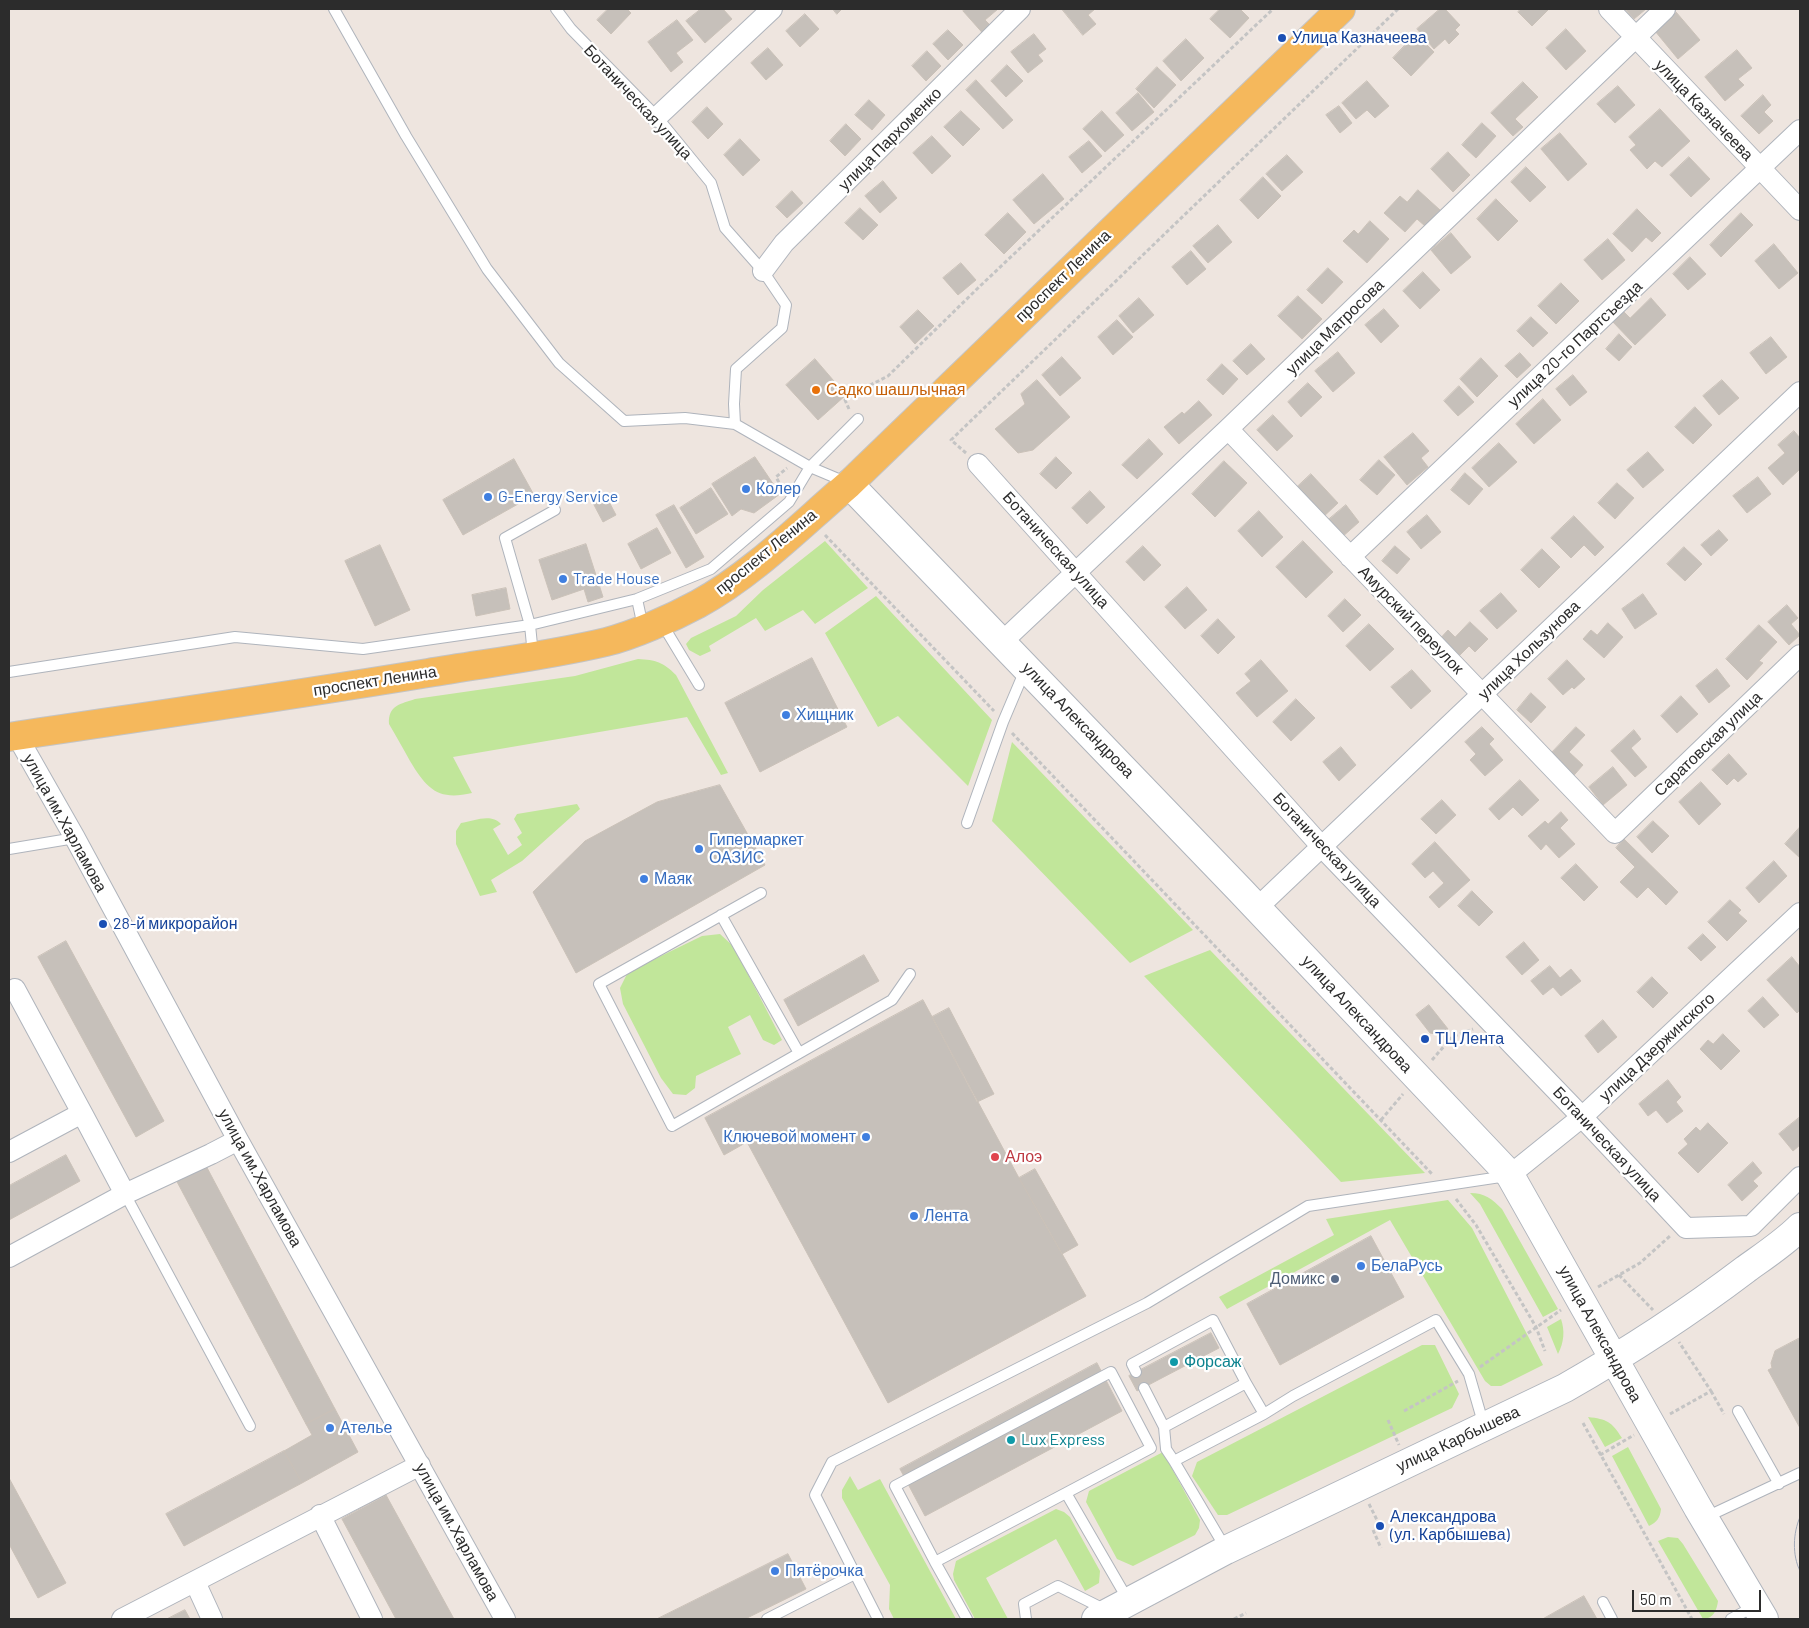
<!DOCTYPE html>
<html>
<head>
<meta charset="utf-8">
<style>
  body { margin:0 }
  #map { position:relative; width:1809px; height:1628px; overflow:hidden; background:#eee5df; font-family:Barlow,sans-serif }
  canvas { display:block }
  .frame { position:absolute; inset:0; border:10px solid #2c2c2c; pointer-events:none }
  .scale { position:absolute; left:1632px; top:1590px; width:129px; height:22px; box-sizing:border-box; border:2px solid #2c2c2c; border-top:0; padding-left:6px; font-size:15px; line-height:18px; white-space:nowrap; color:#2c2c2c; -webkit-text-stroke:4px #fff; paint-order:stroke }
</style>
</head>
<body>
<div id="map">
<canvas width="1809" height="1628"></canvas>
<div class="frame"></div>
<div class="scale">50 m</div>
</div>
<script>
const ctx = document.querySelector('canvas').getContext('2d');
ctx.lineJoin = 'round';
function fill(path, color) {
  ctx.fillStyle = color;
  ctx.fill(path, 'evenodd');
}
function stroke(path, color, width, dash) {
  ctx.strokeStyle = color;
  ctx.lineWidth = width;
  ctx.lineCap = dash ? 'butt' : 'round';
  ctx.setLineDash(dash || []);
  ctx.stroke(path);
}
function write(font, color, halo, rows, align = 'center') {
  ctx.font = font + ' Barlow,sans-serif';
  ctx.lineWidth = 4.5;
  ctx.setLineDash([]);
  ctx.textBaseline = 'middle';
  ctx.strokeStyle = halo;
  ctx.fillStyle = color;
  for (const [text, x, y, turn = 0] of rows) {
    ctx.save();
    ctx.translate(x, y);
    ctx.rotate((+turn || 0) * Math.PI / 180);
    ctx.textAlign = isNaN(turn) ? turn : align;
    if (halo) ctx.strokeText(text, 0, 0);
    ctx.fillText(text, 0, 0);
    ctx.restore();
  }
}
fill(new Path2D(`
  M825 541 868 588 815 624 803 610 765 631 756 618 709 646 711 651 700 656 689 650 686 644 691 638 736 616 763 590Z
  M876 596 992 720 968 786 898 716 878 727 825 633Z
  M638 659C656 660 663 662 676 675L728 773 721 775 687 717 453 757 472 793C438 801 427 789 410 761 403 748 396 736 389 724 388 705 401 704 415 699L575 676Z
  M1012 742 1193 930 1130 963 992 821Z
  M577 804 580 809 522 861 491 880 497 892 480 896 456 844V831L461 823C474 821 491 813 501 824L493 829 508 855 522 845 517 837 522 833 514 819 517 814Z
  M720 934 734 947 782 1040 774 1045 763 1040 750 1015 728 1027 741 1054 696 1076 695 1088 686 1095 673 1094 661 1078 623 1004 620 988 628 972 702 936Z
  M1210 950 1425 1173 1341 1182 1144 976Z
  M1470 1193C1485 1193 1492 1199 1502 1209L1558 1309 1543 1317 1480 1204Z
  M1448 1200 1472 1228 1543 1365 1501 1386H1491L1485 1381 1390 1220 1227 1309 1219 1297 1334 1235 1326 1219Z
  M1561 1319C1565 1331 1564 1342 1558 1354L1547 1327Z
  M1422 1345H1435L1459 1394 1452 1408 1227 1515H1218L1192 1476 1197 1462Z
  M1588 1417C1607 1419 1612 1422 1622 1438L1605 1447Z
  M1628 1447 1661 1509C1660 1518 1657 1522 1649 1526L1612 1456Z
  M1163 1452 1200 1520 1199 1528 1195 1535 1133 1566 1117 1559 1086 1502 1089 1491Z
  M850 1476 858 1490 880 1479 956 1619H894L889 1609 890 1585 842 1498V1490Z
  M1056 1509 1064 1512 1070 1517 1100 1571 1099 1583 1085 1591 1056 1539 986 1578 1008 1619H975L954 1580 953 1574 956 1561Z
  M1668 1537 1678 1538 1683 1544 1718 1601C1717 1610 1713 1619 1703 1619L1658 1541Z`), '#c1e69a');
const building = new Path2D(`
  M608 9H627L631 13 611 34 597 20Z
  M701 9H723L732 19 705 43 686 21Z
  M833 9H842L837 14Z
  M966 9H998L985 20 995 30 987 38 963 11Z
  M1062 9H1095L1088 15 1096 24 1083 35Z
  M1220 9H1240L1249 18 1230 38 1210 19Z
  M1440 9H1445L1460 25 1455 30 1459 34 1449 44 1445 39 1434 49 1417 29Z
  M1521 9H1549L1532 26 1518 12Z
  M1625 9H1646L1634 19Z
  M1676 12 1700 40 1678 59 1655 31Z
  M805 14 819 29 800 47 786 31Z
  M677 20 693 40 676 53 683 62 671 72 648 42Z
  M1566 29 1586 51 1566 70 1546 48Z
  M948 30 963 45 948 60 933 44Z
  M1034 34 1046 49 1038 55 1043 61 1028 73 1011 52Z
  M1416 34 1434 52 1411 76 1393 58Z
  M1186 39 1204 58 1181 81 1163 61Z
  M768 48 783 65 766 80 751 63Z
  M1737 50 1752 68 1738 79 1744 85 1725 101 1705 77Z
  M927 51 941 66 926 81 912 66Z
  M1007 65 1023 81 1006 97 991 81Z
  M1157 67 1176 85 1154 108 1136 89Z
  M976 80 1013 120 1003 129 966 90Z
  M1367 81 1389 106 1375 118 1367 110 1356 119 1342 103Z
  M1523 82 1538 97 1515 119 1523 127 1513 136 1491 113Z
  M1618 86 1635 105 1615 123 1597 104Z
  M1138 93 1154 112 1132 131 1116 113Z
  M1763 95 1771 105 1764 112 1773 121 1759 134 1741 116Z
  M869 100 885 115 872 130 855 115Z
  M1339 106 1352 123 1340 133 1326 115Z
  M707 107 723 124 708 139 692 122Z
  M1660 109 1690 141 1662 167 1655 161 1647 169 1630 150 1636 145 1629 137Z
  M961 111 980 129 963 146 944 127Z
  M1102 111 1124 135 1105 152 1083 129Z
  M1482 123 1496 136 1476 158 1462 145Z
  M846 124 861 139 845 156 830 141Z
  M1560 133 1587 164 1568 181 1541 149Z
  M932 136 951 156 932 174 913 153Z
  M740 139 760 160 743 176 724 155Z
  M1089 141 1102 156 1082 173 1069 157Z
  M1448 152 1470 175 1453 192 1431 169Z
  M1287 155 1303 172 1282 191 1266 174Z
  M1689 157 1710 179 1691 197 1670 175Z
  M1526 167 1546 187 1530 202 1511 182Z
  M1043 174 1064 199 1034 224 1013 200Z
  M1263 177 1281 196 1258 219 1240 200Z
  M883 181 897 198 880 213 865 196Z
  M1418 190 1440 210 1425 226 1417 219 1405 232 1384 213 1400 196 1407 202Z
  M792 191 803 203 787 218 776 207Z
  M1496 199 1518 221 1498 241 1477 219Z
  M860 208 878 225 863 240 845 223Z
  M1637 209 1661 233 1652 242 1646 237 1632 252 1613 234Z
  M1008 213 1026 232 1004 254 985 235Z
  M1741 213 1753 225 1721 257 1710 245Z
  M1370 221 1389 239 1367 263 1343 241 1354 230 1358 234Z
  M1218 225 1232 242 1208 263 1193 246Z
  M1451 233 1471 257 1451 274 1431 250Z
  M1608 239 1625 260 1602 280 1584 260Z
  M1774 244 1798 273 1779 289 1755 261Z
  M1191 251 1206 269 1187 285 1172 267Z
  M1690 257 1706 274 1688 290 1673 274Z
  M961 263 976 280 958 295 943 278Z
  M1328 268 1343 282 1322 304 1307 290Z
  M1423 272 1440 290 1420 309 1403 291Z
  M1561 283 1579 301 1556 324 1538 306Z
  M1298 296 1322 319 1302 339 1278 316Z
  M1139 298 1154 315 1133 333 1119 316Z
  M1651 298 1666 315 1635 345 1612 321 1623 311 1630 318Z
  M1384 309 1399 326 1381 343 1365 325Z
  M918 310 934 326 915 344 900 327Z
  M1531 317 1548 333 1533 347 1517 331Z
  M1117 320 1133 337 1113 355 1098 337Z
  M1619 334 1632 347 1619 361 1606 349Z
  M1771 337 1787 357 1766 374 1750 353Z
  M1251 344 1265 359 1247 375 1233 361Z
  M1338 352 1355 373 1333 392 1315 371Z
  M1520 353 1531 365 1517 378 1505 366Z
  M1062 357 1081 378 1060 396 1042 375Z
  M1481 358 1498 376 1477 397 1460 379Z
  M815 359 846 395 818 420 786 385Z
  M1222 364 1238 379 1223 395 1207 380Z
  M1573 375 1587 392 1570 406 1556 389Z
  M1037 380 1070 417 1033 450 1018 453 995 429 1025 404 1021 394Z
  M1722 380 1739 398 1719 415 1703 396Z
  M1308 383 1322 397 1301 417 1288 402Z
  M1459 386 1474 402 1458 416 1444 401Z
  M1543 399 1561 420 1534 444 1516 424Z
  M1199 401 1212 415 1179 444 1164 427 1182 412 1184 414Z
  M1695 407 1712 425 1693 444 1675 427Z
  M1273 415 1293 436 1277 451 1257 430Z
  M1794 431 1800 438V469L1783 485 1768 468 1785 453 1778 445Z
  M1413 433 1429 451 1421 458 1428 467 1407 485 1384 457Z
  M1149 439 1163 454 1137 479 1122 465Z
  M1499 443 1517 462 1489 487 1472 468Z
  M1648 452 1664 470 1643 488 1627 470Z
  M755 457 780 494 754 513 741 509 732 516 712 484Z
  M1056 457 1072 473 1056 489 1040 474Z
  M514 459 534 495 463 535 443 500Z
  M1379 460 1395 475 1377 495 1360 480Z
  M1224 461 1247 483 1215 517 1192 494Z
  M1465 473 1483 489 1469 505 1451 490Z
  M1311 474 1338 503 1320 520 1293 491Z
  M1758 477 1771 494 1747 513 1733 496Z
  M1617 483 1634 498 1615 519 1598 503Z
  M711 488 728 514 696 534 680 508Z
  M1090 491 1105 507 1087 524 1072 508Z
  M606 496 616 515 603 522 593 503Z
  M674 505 704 557 686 568 656 515Z
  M1346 505 1359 522 1341 538 1327 521Z
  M1259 511 1283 537 1262 557 1238 531Z
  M1427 515 1441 532 1421 549 1407 532Z
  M1574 516 1604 547 1595 556 1584 545 1571 558 1551 538Z
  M657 528 671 553 641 569 628 544Z
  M1719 530 1728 540 1711 556 1701 545Z
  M1303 541 1333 572 1306 598 1276 567Z
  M586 544 603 597 588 602 584 589 552 600 539 560Z
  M380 545 410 610 375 626 345 561Z
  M1143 546 1161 565 1144 581 1126 562Z
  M1395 546 1410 559 1397 574 1382 561Z
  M1684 547 1702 564 1685 581 1667 564Z
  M1542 549 1560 567 1539 588 1521 570Z
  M1187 587 1207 610 1185 629 1165 607Z
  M506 588 510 609 476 616 472 595Z
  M1501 593 1517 611 1497 629 1480 611Z
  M1643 594 1657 614 1635 629 1622 609Z
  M1345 599 1361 615 1343 632 1328 616Z
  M1787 605 1798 618 1791 624 1800 635 1789 645 1768 622Z
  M1218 619 1235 637 1218 654 1201 636Z
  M1470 622 1488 639 1475 652 1469 646 1460 655 1456 651 1452 656 1437 642 1448 630 1455 637Z
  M1608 623 1623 637 1604 658 1583 639 1591 630 1597 635Z
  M1369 624 1394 649 1370 671 1346 646Z
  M1759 625 1777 642 1759 661 1763 663 1747 680 1726 659Z
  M812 658 847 727 760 772 725 703Z
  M1261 660 1288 691 1257 717 1236 693 1251 681 1245 674Z
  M1567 660 1585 679 1574 689 1572 687 1563 695 1548 679Z
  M1717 669 1730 686 1709 703 1696 686Z
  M1412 670 1431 691 1411 709 1391 687Z
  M1531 693 1546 707 1531 723 1517 710Z
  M1681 696 1698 714 1677 733 1661 716Z
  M1296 699 1315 718 1291 741 1273 722Z
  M1482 727 1494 739 1489 744 1503 760 1485 776 1470 760 1476 754 1465 742Z
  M1576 727 1585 735 1569 752 1583 765 1568 782 1545 760Z
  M1634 730 1641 739 1631 748 1647 767 1635 777 1611 751Z
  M1341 747 1356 765 1339 781 1323 762Z
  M1729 754 1747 774 1738 782 1734 778 1727 785 1712 770Z
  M1613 767 1627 785 1603 805 1589 787Z
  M1520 780 1539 800 1522 816 1513 807 1499 820 1489 809Z
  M1701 782 1721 804 1699 825 1679 802Z
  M720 785 765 865 576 973 533 892 585 841 657 802Z
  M1442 800 1456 815 1436 834 1421 819Z
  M1561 812 1568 820 1560 828 1575 844 1559 858 1546 844 1541 850 1528 836 1545 821 1548 824Z
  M1653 821 1669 836 1652 853 1637 837Z
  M1800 827V858L1785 844Z
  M1624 839 1678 892 1666 905 1648 887 1637 898 1620 882 1635 867 1616 848Z
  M1435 842 1470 880 1439 908 1429 897 1444 883 1433 871 1425 878 1412 864Z
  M1774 861 1787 876 1759 903 1746 888Z
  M1576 864 1598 887 1584 901 1561 878Z
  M1472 891 1493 912 1479 926 1458 906Z
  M1730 900 1741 910 1738 913 1747 921 1727 941 1708 922Z
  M1703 934 1716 947 1701 961 1688 948Z
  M66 941 164 1121 136 1137 38 957Z
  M1524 942 1539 960 1522 975 1506 957Z
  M864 955 879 981 798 1026 784 1000Z
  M1792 957 1800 967V1010L1797 1013 1767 980Z
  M1550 966 1560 978 1571 969 1581 981 1561 996 1553 987 1543 995 1531 981Z
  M1652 977 1668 993 1653 1008 1637 992Z
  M1763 997 1779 1015 1764 1028 1748 1011Z
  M923 1000 1019 1178 1086 1296 888 1403 747 1142 724 1155 705 1118Z
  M1429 1005 1448 1029 1441 1035 1430 1033 1416 1015Z
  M949 1008 994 1094 977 1102 932 1017Z
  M1603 1020 1617 1037 1598 1053 1585 1036Z
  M1723 1034 1740 1051 1721 1070 1700 1049 1708 1040 1713 1044Z
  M1668 1080 1681 1097 1676 1102 1683 1111 1667 1123 1656 1110 1648 1116 1639 1104Z
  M1800 1117V1145L1793 1151 1779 1134Z
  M1708 1123 1728 1143 1698 1173 1678 1153 1688 1144 1684 1139 1696 1127 1700 1131Z
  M66 1155 80 1181 9 1220V1186Z
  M204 1162 335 1409 306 1424 175 1178Z
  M1753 1162 1762 1173 1753 1181 1758 1186 1742 1201 1728 1185Z
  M1035 1169 1078 1245 1062 1254 1019 1178Z
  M1371 1236 1404 1297 1280 1365 1247 1304Z
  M1211 1333 1219 1348 1137 1391 1129 1376Z
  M1800 1338V1428L1768 1370 1772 1368 1771 1363 1775 1351Z
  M1097 1363 1122 1411 925 1516 900 1469Z
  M335 1409 358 1452 302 1483 284 1451 312 1435 306 1424Z
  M284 1451 302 1483 184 1546 166 1514Z
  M9 1478 66 1583 38 1598 9 1544Z
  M386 1495 454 1619H396L342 1519Z
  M788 1554 806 1589 745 1619H657Z
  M1584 1596 1597 1619H1543Z
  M185 1610 190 1619H167Z`);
fill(building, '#c6c0ba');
stroke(building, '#cac1b8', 1);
const lane = new Path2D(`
  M334 9 406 136 487 269 559 363 624 421 685 418 735 424 810 467 848 483
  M556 9 571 29 657 117 711 183 725 228 763 271 786 305 782 328 736 369 734 404 735 424
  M637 599 643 627
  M661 622 699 685
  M533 655 530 625 505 538 555 510
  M9 672 235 637 363 649 530 625 637 599 711 569 789 502 810 467 858 419
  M967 823 1003 722 1025 670
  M9 849 75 838
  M761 893 599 984 672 1126 892 1000 910 974
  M721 915 799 1053
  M125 1194 250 1426
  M1136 1372 1132 1364 1213 1320 1246 1383
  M1144 1388 1164 1427
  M1738 1411 1779 1484
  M1264 1414 1293 1396 1436 1320 1469 1374 1484 1426
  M1174 1461 1264 1414 1246 1383 1164 1427 1166 1449 1174 1461 1226 1549
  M1066 1493 1151 1448 1111 1372 895 1486 935 1562 1066 1493 1128 1600
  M1704 1518 1800 1473
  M935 1562 967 1619
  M1603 1602 1612 1619
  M767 1619 855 1574
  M878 1619 815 1495 832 1462 1147 1303 1308 1206 1507 1176
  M1026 1619 1024 1604 1058 1586 1106 1610
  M1731 1619 1755 1606`);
const street = new Path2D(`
  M1609 9 1800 210
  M657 117 772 9
  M763 271 784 243 1020 9
  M1228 429 1615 833 1800 655
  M978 464 1322 847 1582 1117 1686 1228 1751 1226 1800 1177
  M1350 557 1800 130
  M1002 642 1228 429 1665 9
  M17 736 75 838 238 1140 505 1619
  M1257 908 1800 392
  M15 989 82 1113
  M9 1152 82 1113 125 1194
  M1510 1175 1582 1117 1800 913
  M9 1257 125 1194 211 1154 238 1140
  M320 1515 372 1619
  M195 1582 212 1619
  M122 1619 420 1465`);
const secondary = new Path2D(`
  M849 484 1239 889 1510 1175 1698 1508 1764 1619
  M1096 1619 1226 1550 1565 1388C1628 1352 1688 1313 1746 1269 1764 1256 1784 1243 1800 1227`);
const primary = new Path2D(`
  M9 737C149 716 289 696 428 673 487 663 547 656 606 642 634 635 672 618 698 604 753 574 801 525 849 484L1341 9`);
stroke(lane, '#afb4bc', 12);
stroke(street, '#afb4bc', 22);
stroke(secondary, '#afb4bc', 30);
stroke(primary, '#c4c4c4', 30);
stroke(new Path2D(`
  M849 409 845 400 849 396 888 376 978 288 1273 9
  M966 453 951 440 1398 9
  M782 488 776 477 787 468
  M825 535 994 711
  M1012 733 1432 1174
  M1432 1060 1452 1037 1473 1029
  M1381 1120 1403 1094
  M1456 1199 1476 1225 1536 1327 1545 1351
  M1619 1275 1653 1310
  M1598 1287 1640 1263 1670 1236
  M1480 1367 1561 1310
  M1711 1391 1724 1414
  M1404 1411 1458 1381
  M1670 1414 1711 1391 1679 1342
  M1388 1420 1399 1445
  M1583 1423 1692 1619
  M1600 1455 1634 1435
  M1369 1504 1380 1526
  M1373 1530 1381 1548
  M1234 1619 1246 1613`), '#c4c4c4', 3, [4, 2.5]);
stroke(lane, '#fff', 10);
stroke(street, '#fff', 20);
stroke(secondary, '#fff', 28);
stroke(primary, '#f5b85c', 28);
stroke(new Path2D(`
  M1800 1517C1793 1533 1792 1555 1800 1571`), '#a1a8b7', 1);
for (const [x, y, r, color] of [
  [1282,38,5,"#1a4fb4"],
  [816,390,5,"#e8710a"],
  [746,489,5,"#3f7fe0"],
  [488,497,5,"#3f7fe0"],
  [563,579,5,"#3f7fe0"],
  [786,715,5,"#3f7fe0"],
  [699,849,5,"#3f7fe0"],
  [644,879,5,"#3f7fe0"],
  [103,924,5,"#1a4fb4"],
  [1425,1039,5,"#1a4fb4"],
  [866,1137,5,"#3f7fe0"],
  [995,1157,5,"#e0444e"],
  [914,1216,5,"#3f7fe0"],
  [1361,1266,5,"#3f7fe0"],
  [1335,1279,5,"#5c6f8a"],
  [1174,1362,5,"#0f9aa8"],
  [330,1428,5,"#3f7fe0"],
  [1011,1440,5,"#0f9aa8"],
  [1380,1526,5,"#1a4fb4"],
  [775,1571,5,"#3f7fe0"]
]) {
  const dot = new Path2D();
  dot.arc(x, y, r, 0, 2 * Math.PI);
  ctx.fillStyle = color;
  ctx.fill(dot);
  stroke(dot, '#fff', 2);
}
write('16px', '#164399', '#fff', [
  ["Улица Казначеева",1292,38],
  ["28-й микрорайон",113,924],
  ["ТЦ Лента",1435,1039],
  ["Александрова",1390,1517],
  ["(ул. Карбышева)",1390,1535]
], 'left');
write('16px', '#2c2c2c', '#fff', [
  ["Ботаническая улица",638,102,47],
  ["улица Казначеева",1704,110,46],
  ["улица Пархоменко",890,139,-45],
  ["проспект Ленина",1063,276,-44],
  ["улица Матросова",1335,327,-44],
  ["улица 20-го Партсъезда",1575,344,-43],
  ["Ботаническая улица",1056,550,48],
  ["проспект Ленина",766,552,-39],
  ["Амурский переулок",1411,620,46],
  ["улица Хользунова",1529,650,-44],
  ["проспект Ленина",375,681,-9],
  ["улица Александрова",1078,720,46],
  ["Саратовская улица",1708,744,-44],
  ["улица им.Харламова",65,823,61],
  ["Ботаническая улица",1327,850,47],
  ["улица Александрова",1357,1014,47],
  ["улица Дзержинского",1657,1047,-43],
  ["Ботаническая улица",1607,1144,47],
  ["улица им.Харламова",260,1178,61],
  ["улица Александрова",1600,1334,61],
  ["улица Карбышева",1458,1439,-25],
  ["улица им.Харламова",457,1532,61]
]);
write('16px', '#c56008', '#fff', [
  ["Садко шашлычная",826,390]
], 'left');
write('16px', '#366cbe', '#fff', [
  ["Колер",756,489],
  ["G-Energy Service",498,497],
  ["Trade House",573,579],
  ["Хищник",796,715],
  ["Гипермаркет",709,840],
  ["ОАЗИС",709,858],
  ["Маяк",654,879],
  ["Ключевой момент",856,1137,"right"],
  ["Лента",924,1216],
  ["БелаРусь",1371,1266],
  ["Ателье",340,1428],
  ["Пятёрочка",785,1571]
], 'left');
write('16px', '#be3a42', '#fff', [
  ["Алоэ",1005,1157]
], 'left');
write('16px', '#4e5e75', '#fff', [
  ["Домикс",1325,1279]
], 'right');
write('16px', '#0d838f', '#fff', [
  ["Форсаж",1184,1362],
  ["Lux Express",1021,1440]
], 'left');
</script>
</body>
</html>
